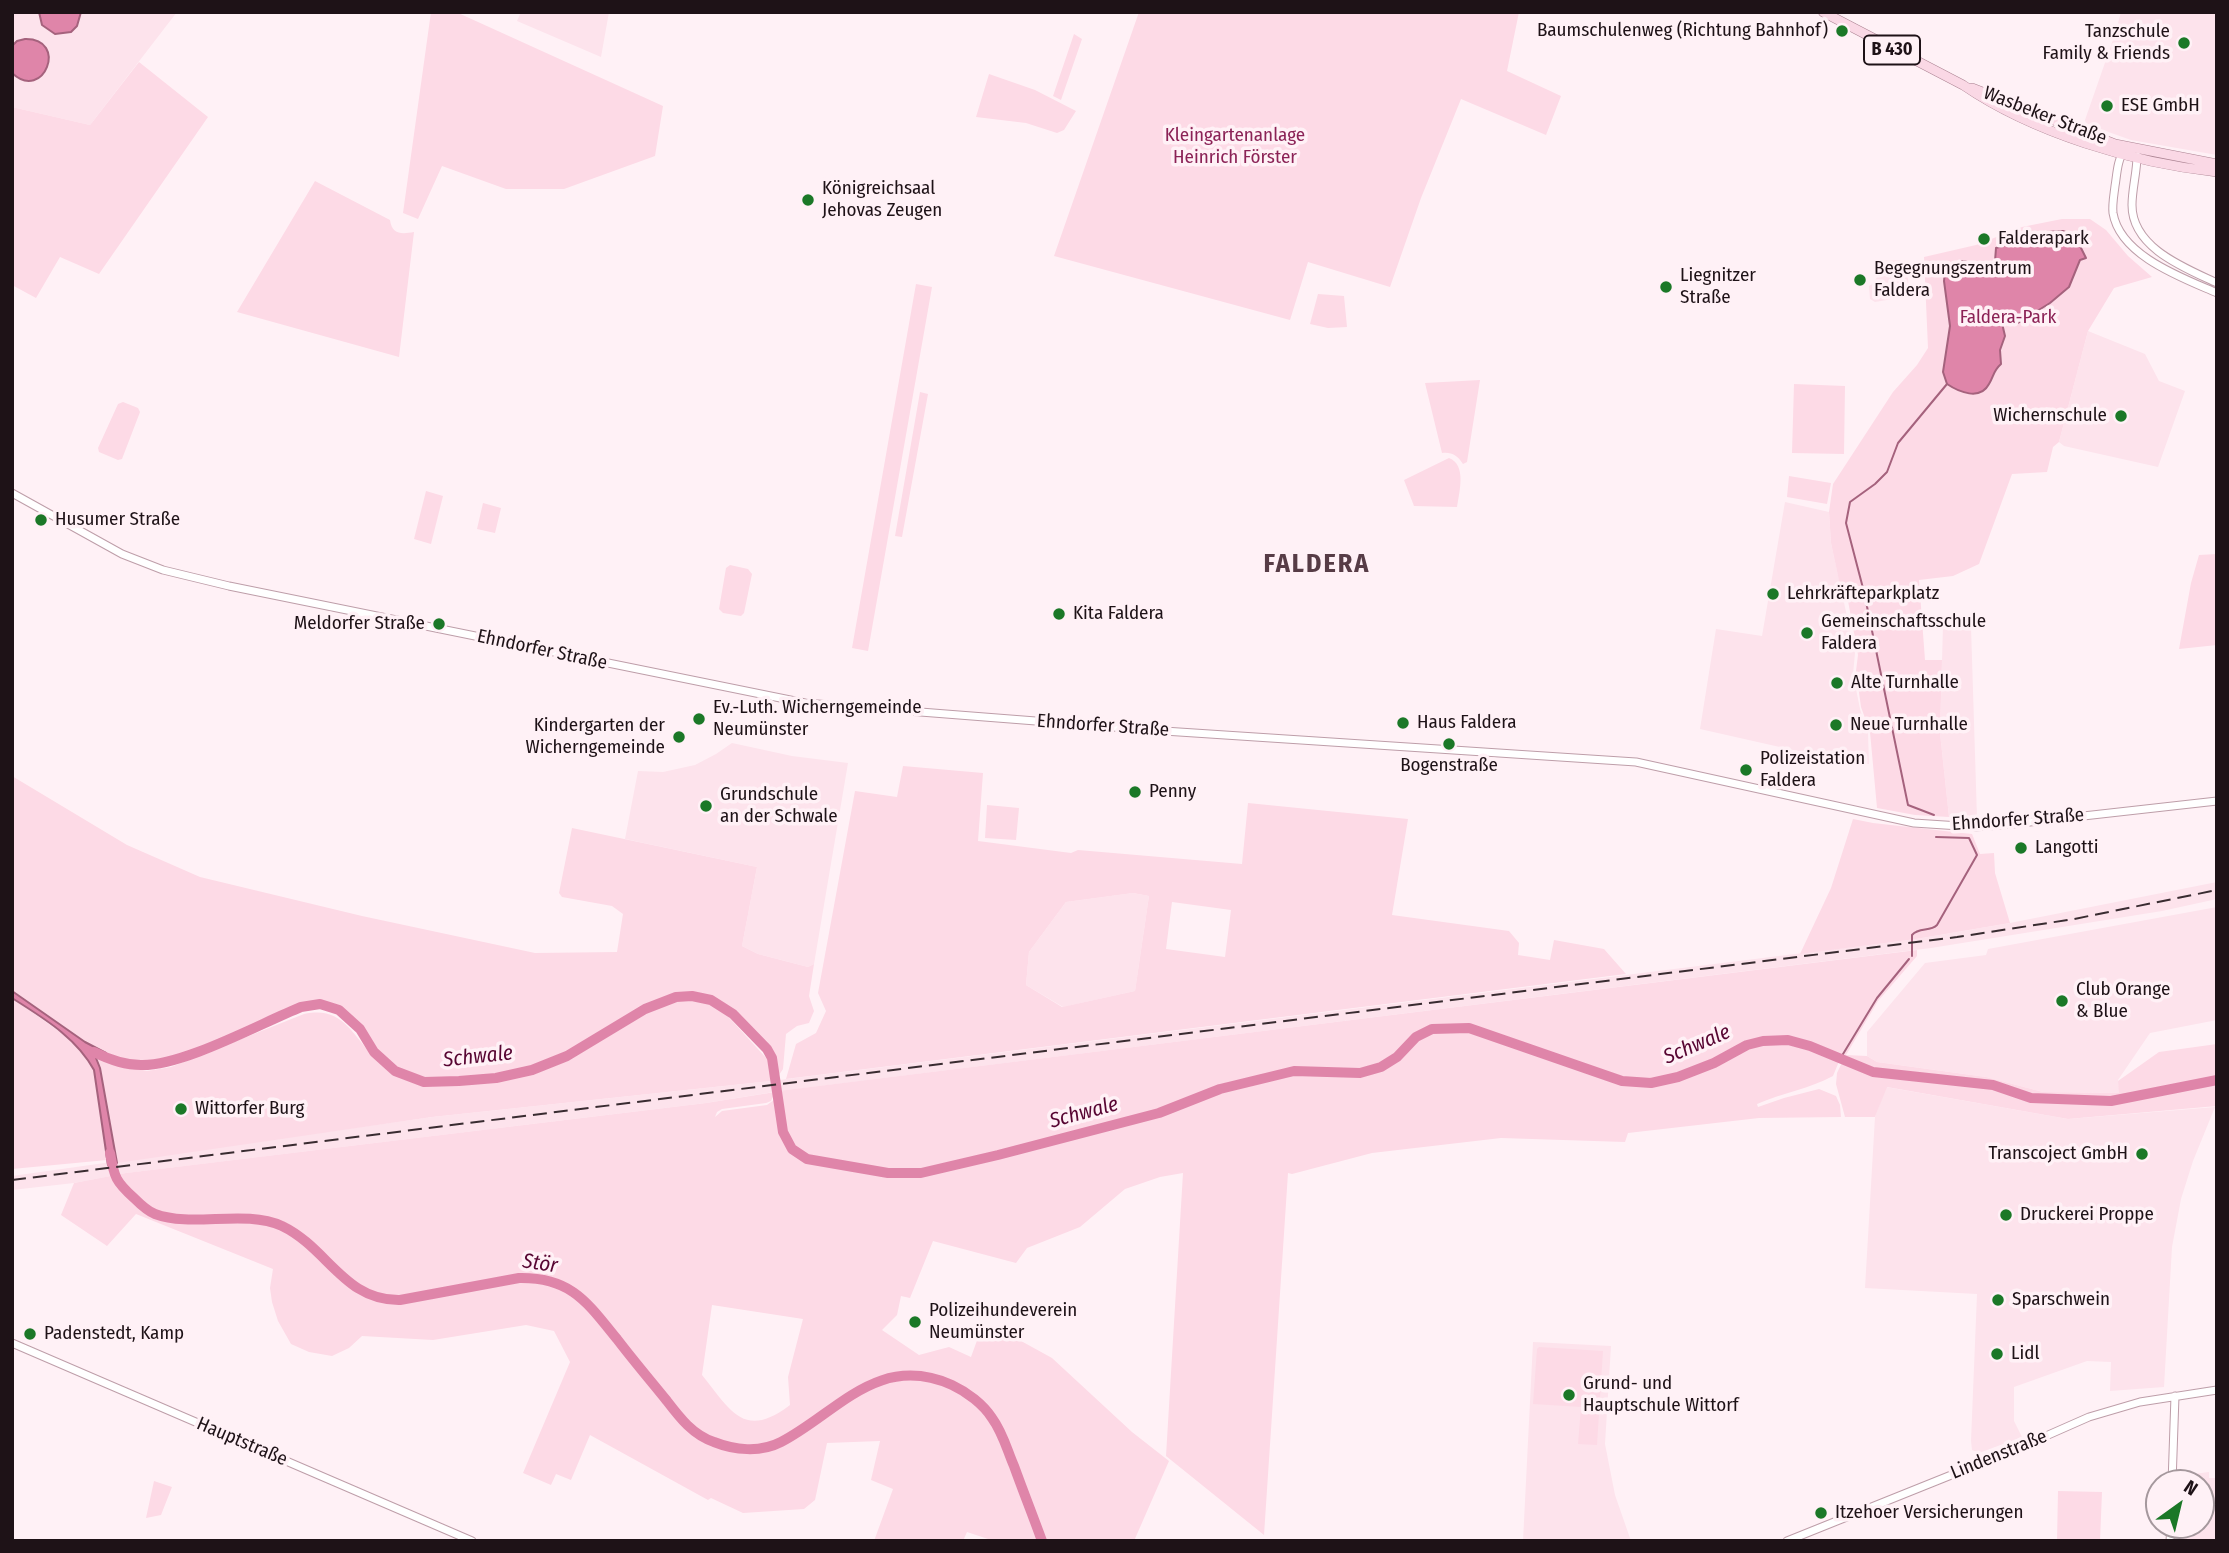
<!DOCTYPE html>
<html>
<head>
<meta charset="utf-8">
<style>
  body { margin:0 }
  #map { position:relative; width:2229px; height:1553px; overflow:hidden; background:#fff1f6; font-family:"Fira Sans Condensed",sans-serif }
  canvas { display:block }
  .frame { position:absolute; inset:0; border:14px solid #1e1217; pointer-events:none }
  .north { position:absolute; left:2145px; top:1469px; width:70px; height:70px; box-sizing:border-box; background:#fff1f6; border:2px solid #a5989d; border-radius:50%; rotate:34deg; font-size:19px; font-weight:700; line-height:28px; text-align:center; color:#1e1217 }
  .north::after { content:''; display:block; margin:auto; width:24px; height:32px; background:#1b7827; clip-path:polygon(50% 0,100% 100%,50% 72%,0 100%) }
</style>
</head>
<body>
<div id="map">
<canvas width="2229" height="1553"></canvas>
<div class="frame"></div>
<div class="north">N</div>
</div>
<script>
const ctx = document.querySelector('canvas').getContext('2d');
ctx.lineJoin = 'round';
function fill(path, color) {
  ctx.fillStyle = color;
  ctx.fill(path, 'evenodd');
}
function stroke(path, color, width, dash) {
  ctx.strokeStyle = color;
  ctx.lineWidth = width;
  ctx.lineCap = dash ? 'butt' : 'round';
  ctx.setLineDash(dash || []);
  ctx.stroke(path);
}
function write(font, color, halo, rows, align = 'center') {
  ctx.font = font + ' "Fira Sans Condensed",sans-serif';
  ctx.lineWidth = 7;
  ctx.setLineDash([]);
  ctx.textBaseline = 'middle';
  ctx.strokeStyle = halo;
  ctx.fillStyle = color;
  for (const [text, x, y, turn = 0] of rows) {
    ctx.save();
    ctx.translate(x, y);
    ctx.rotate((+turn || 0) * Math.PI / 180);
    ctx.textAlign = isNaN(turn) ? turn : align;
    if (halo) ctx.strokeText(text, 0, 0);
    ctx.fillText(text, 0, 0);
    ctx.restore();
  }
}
fill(new Path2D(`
  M12 12H177L90 125 12 107Z
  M521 12H609L601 57 517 21Z
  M2121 12H2217V155L2131 140 2086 124 2085 120 2115 34Z
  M1903 260 1906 262 1910 296 1875 302 1870 299 1869 286 1874 283 1878 275 1877 261Z
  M2088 331 2145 354 2159 381 2185 391 2158 467 2064 446 2059 442Z
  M1785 502 1829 512 1831 543 1855 653 1853 674 1860 709 1868 733 1869 764H1855L1700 729 1716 629 1762 636Z
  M1943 625 1971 627 1977 818 1949 817 1940 733Z
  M732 743 792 756 848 763 814 964 808 967 758 954 742 946 757 867 625 839 638 771 663 772 695 765 716 754Z
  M2217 882V899L2162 911 1931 948 780 1091 706 1103 127 1173 74 1183 12 1190V1176L432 1117 771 1081 1916 939 2010 923Z
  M1133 893 1149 896 1135 991 1063 1007 1026 985 1029 952 1066 902Z
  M2217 907V1020L2150 1033 2118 1080 2120 1093 2043 1092 1986 1077 1877 1062 1867 1056V1032L1925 963 1986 955 1988 949Z
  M1886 1087 2068 1119 2215 1107 2193 1161 2181 1199 2172 1247 2164 1387 2110 1391 2111 1362 2087 1361 2014 1387V1421L2022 1437 1979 1453 1972 1450 1971 1441 1977 1294 1865 1288 1875 1117Z
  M1533 1342 1611 1346 1605 1444 1615 1495 1631 1541H1523Z
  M2209 1472V1478H2217V1541H2174L2176 1525H2201V1483H2179V1476Z`), '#fde3ec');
fill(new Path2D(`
  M431 12H456L663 106 655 156 564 189H506L442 166 418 219 403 213Z
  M1139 12H1519L1507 71 1561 96 1546 135 1461 99 1421 198 1390 287 1308 262 1290 320 1054 256Z
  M1074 34 1082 39 1061 100 1053 96Z
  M139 62 208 117 99 274 60 257 36 298 12 285V107L90 125Z
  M989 74 1035 90 1076 111 1064 130 1057 133 1026 123 976 117Z
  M315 181 390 220C392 235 402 234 414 232L399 357 237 312Z
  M2062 219H2090L2106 230 2128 256 2152 277 2114 288 2088 331 2059 442 2053 447 2047 472 2012 474 1979 564 1953 576 1919 580 1925 660H1942L1940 733 1949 817 1915 815 1877 808 1870 732 1861 707 1856 671 1858 655 1846 590H1841L1831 543 1829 512 1833 484 1893 392 1917 365 1928 348 1924 257 1976 245 2022 227Z
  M916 284 932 287 868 651 852 648Z
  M1318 294 1344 296 1347 327 1328 328 1310 324Z
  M1480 380 1467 462 1463 464C1457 455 1452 452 1442 453L1425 383Z
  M1794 384 1845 386 1844 454 1792 453Z
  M920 392 928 394 902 537 895 536Z
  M123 402 138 408 140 412 122 459 118 460 99 452 98 448 118 404Z
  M1449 458C1467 465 1459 492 1457 507L1414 506 1404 480Z
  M1789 476 1831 483 1827 504 1787 497Z
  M426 491 443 496 431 544 414 539Z
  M483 503 501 508 495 533 477 529Z
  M2217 554V645L2179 649 2191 583 2199 555Z
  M730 565 748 569 752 574 744 613 741 616 723 613 719 609 726 568Z
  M903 766 983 773 978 841 1071 853 1078 850 1242 864 1248 803 1408 819 1392 915 1509 931 1519 943 1518 955 1550 960 1554 940 1604 949 1626 974 786 1079 796 1044 816 1033 826 1011 818 993 855 791 897 797ZM1133 893 1149 896 1135 991 1062 1007 1026 985 1029 952 1066 902ZM1172 902 1231 910 1225 957 1166 949Z
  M12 776 127 845 200 877 362 916 535 953 617 952 623 914 612 906 562 897 559 893 572 828 757 867 742 946 758 954 808 967 814 964 809 996 814 1011 809 1023 797 1026 786 1034 783 1069 779 1075 771 1050 735 1011 713 1000 768 1060 771 1081 432 1117 117 1163 100 1068 96 1056 115 1064 147 1071 171 1067 304 1014C341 1006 350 1031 372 1055 378 1062 385 1068 392 1075L395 1071 374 1052 360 1029 339 1010 320 1004 301 1007 191 1054 168 1062 164 1058C153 1061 142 1063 131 1061 95 1057 43 1011 12 991Z
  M987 805 1019 808 1016 840 985 838Z
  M1853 819 1873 823 1972 834 1980 854 1994 853 1995 873 2010 923 1916 939 1800 954 1831 888Z
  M1917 950V956L1878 1001 1846 1055 1867 1056 1877 1062 1986 1077 2043 1092 2119 1093 2118 1081 2159 1052 2217 1044V1106L2068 1119 1887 1087 1875 1117H1845L1836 1084 1837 1073 1845 1056 1843 1060 1840 1059 1833 1076C1809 1089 1782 1093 1757 1104L1758 1107 1784 1098 1819 1089 1836 1096 1840 1105 1841 1117 1759 1118 1628 1133 1625 1142 1501 1138 1372 1153 1292 1174 1288 1173 1264 1535 1166 1456 1183 1173 1160 1177 1125 1189 1080 1227 1027 1248 1016 1263 933 1241 910 1298 901 1296 897 1315 882 1330 919 1355 949 1347 971 1357 983 1324 1012 1336 1052 1358 1132 1432 1169 1461 1134 1541H994L967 1532 963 1541H874L893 1489 871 1480 880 1441 827 1443 815 1500 804 1509 743 1513 711 1498 708 1500 590 1435 571 1480 556 1474 551 1485 523 1473 570 1362 554 1331 526 1325 433 1340 362 1336 349 1348 332 1356 309 1352 291 1344 278 1321 272 1302 270 1288 273 1269 136 1214 107 1246 61 1215 74 1183 126 1173 706 1103 775 1092 771 1101 766 1103 722 1109 717 1112 715 1117 722 1111 767 1105 778 1097V1091ZM712 1305 803 1319 788 1377 790 1405C744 1440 731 1411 702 1375Z
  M12 998 73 1041 86 1056 94 1070 107 1160 12 1169Z
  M1539 1347 1603 1351 1597 1445 1578 1444 1581 1407 1533 1404 1537 1349Z
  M154 1481 172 1487 161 1515 146 1518Z
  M2058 1491 2102 1492 2100 1541H2057Z`), '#fddae6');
const water = new Path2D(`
  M39 12H81L77 26 71 32 55 34 42 25Z
  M25 39C69 38 44 103 12 73V46L17 41Z
  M2063 231 2075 236 2086 258 2080 260 2069 287 2050 303 2018 323 2001 319 2005 336 2000 350 2001 364C1993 371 1994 376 1989 384 1980 401 1959 392 1947 384L1943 372 1950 326 1944 281 1945 271 1953 263 1962 261 1992 267 1995 261 1996 248 2046 232Z
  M12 991 85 1042 106 1053 105 1060 98 1057 96 1058 100 1068 117 1163 108 1165 94 1070C76 1037 43 1018 12 998Z`);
fill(water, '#df85a9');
stroke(water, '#a5627d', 2);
stroke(new Path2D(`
  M1934 815 1908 805 1864 592 1846 523 1850 502 1875 484 1887 472 1898 443 1947 384
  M1912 956V935C1919 927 1930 932 1937 925L1977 855 1969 838 1936 837
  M1840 1059 1877 998 1909 959`), '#a5627d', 2);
stroke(new Path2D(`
  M94 1052C108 1059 125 1065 141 1065 183 1066 259 1024 301 1007L320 1004 339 1010 360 1029 374 1052 395 1071 424 1082 459 1081 496 1078 532 1070 567 1056 645 1009 676 997 692 996 711 1000 733 1014 767 1049 772 1058 783 1132 792 1149 807 1159 888 1173H921L998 1155 1159 1113 1220 1089 1294 1071 1360 1073 1381 1067 1397 1057 1416 1037 1432 1029 1469 1028 1622 1081 1651 1083 1678 1077 1714 1063 1747 1045 1763 1041 1788 1040 1810 1046 1873 1072 1993 1085 2031 1098 2111 1101 2217 1080
  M110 1153C114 1177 116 1182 134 1198 140 1204 147 1211 155 1214 193 1228 244 1209 282 1226 328 1248 344 1301 400 1300L519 1278C571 1277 587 1302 617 1339 633 1360 650 1380 667 1401 680 1418 693 1435 714 1442 734 1450 760 1453 781 1442 837 1413 878 1352 952 1385 967 1392 983 1404 992 1418 1003 1433 1007 1450 1014 1466 1023 1491 1033 1516 1042 1541`), '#df85a9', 10);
const minor = new Path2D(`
  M2125 150C2117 159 2117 175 2115 186 2114 195 2112 204 2113 213 2120 256 2183 278 2217 293
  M2137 156C2137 172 2132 189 2132 205 2132 248 2185 268 2217 283
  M12 493 122 554 163 570 229 586 805 703 1164 731 1636 762 1914 823 1975 827 2012 824 2217 801
  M12 1343 472 1541
  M2172 1483 2175 1396
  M1787 1541 2021 1447 2089 1417 2140 1402 2217 1390
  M2170 1541 2171 1525`);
const major = new Path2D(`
  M1823 12 1963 85C2033 133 2133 163 2217 172
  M1972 88 2115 144 2217 164`);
stroke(minor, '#be9ea9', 9);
stroke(major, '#aa8291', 10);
stroke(minor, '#fff', 7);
stroke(major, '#fad8e5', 9);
stroke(new Path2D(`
  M12 1180 1957 937 2074 919 2217 890`), '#392c31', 2, [14, 7]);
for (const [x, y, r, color] of [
  [1842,31,7,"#1b7827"],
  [2184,43,7,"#1b7827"],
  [2107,106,7,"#1b7827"],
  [808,200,7,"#1b7827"],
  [1984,239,7,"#1b7827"],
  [1860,280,7,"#1b7827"],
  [1666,287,7,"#1b7827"],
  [2121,416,7,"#1b7827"],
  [41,520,7,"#1b7827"],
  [1773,594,7,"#1b7827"],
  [1059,614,7,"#1b7827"],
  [439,624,7,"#1b7827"],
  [1807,633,7,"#1b7827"],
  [1837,683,7,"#1b7827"],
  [699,719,7,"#1b7827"],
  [1403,723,7,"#1b7827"],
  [1836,725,7,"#1b7827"],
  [679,737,7,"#1b7827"],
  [1449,744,7,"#1b7827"],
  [1746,770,7,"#1b7827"],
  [1135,792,7,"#1b7827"],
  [706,806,7,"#1b7827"],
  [2021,848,7,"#1b7827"],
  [2062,1001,7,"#1b7827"],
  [181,1109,7,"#1b7827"],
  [2142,1154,7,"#1b7827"],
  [2006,1215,7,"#1b7827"],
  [1998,1300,7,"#1b7827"],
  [915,1322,7,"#1b7827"],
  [30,1334,7,"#1b7827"],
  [1997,1354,7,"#1b7827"],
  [1569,1395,7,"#1b7827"],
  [1821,1513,7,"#1b7827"]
]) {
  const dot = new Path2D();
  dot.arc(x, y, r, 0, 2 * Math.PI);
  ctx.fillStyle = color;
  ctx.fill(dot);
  stroke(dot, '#fff1f6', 2.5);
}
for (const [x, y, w] of [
  [1892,50,56]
]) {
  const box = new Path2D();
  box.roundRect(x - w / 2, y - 14.5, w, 29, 5);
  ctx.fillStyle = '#fff1f6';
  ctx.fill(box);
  stroke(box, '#1e1217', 2);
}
write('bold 18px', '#1e1217', null, [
  ["B 430",1892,50]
]);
write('19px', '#1e1217', '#fff1f6', [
  ["Baumschulenweg (Richtung Bahnhof)",1828,31,"right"],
  ["Tanzschule",2170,32,"right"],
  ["Family & Friends",2170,54,"right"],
  ["ESE GmbH",2121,106],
  ["Königreichsaal",822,189],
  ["Jehovas Zeugen",822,211],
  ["Falderapark",1998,239],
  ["Begegnungszentrum",1874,269],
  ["Faldera",1874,291],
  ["Liegnitzer",1680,276],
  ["Straße",1680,298],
  ["Wichernschule",2107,416,"right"],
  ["Husumer Straße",55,520],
  ["Lehrkräfteparkplatz",1787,594],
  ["Kita Faldera",1073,614],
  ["Gemeinschaftsschule",1821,622],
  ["Faldera",1821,644],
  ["Meldorfer Straße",425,624,"right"],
  ["Alte Turnhalle",1851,683],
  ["Ev.-Luth. Wicherngemeinde",713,708],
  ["Neumünster",713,730],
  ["Haus Faldera",1417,723],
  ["Neue Turnhalle",1850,725],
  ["Kindergarten der",665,726,"right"],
  ["Wicherngemeinde",665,748,"right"],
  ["Polizeistation",1760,759],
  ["Faldera",1760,781],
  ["Bogenstraße",1449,766,"center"],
  ["Penny",1149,792],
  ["Grundschule",720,795],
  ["an der Schwale",720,817],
  ["Langotti",2035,848],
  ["Club Orange",2076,990],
  ["& Blue",2076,1012],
  ["Wittorfer Burg",195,1109],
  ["Transcoject GmbH",2128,1154,"right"],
  ["Druckerei Proppe",2020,1215],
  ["Sparschwein",2012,1300],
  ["Polizeihundeverein",929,1311],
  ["Neumünster",929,1333],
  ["Padenstedt, Kamp",44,1334],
  ["Lidl",2011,1354],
  ["Grund- und",1583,1384],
  ["Hauptschule Wittorf",1583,1406],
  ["Itzehoer Versicherungen",1835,1513]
], 'left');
write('19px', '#1e1217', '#fff1f6', [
  ["Wasbeker Straße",2045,116,21],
  ["Ehndorfer Straße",542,650,12],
  ["Ehndorfer Straße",1103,726,4],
  ["Ehndorfer Straße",2018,820,-4],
  ["Hauptstraße",242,1442,23],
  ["Lindenstraße",1999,1455,-22]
]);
write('19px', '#8b2256', '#fff1f6', [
  ["Kleingartenanlage",1235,136],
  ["Heinrich Förster",1235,158],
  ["Faldera-Park",2008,318]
]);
write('italic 21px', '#570532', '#fff1f6', [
  ["Schwale",1697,1045,-23],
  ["Schwale",478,1057,-6],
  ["Schwale",1084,1113,-15],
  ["Stör",540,1264,8]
]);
ctx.letterSpacing = '2px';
write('bold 26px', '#573c46', '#fff1f6', [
  ["FALDERA",1317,565]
]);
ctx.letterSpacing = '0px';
</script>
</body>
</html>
